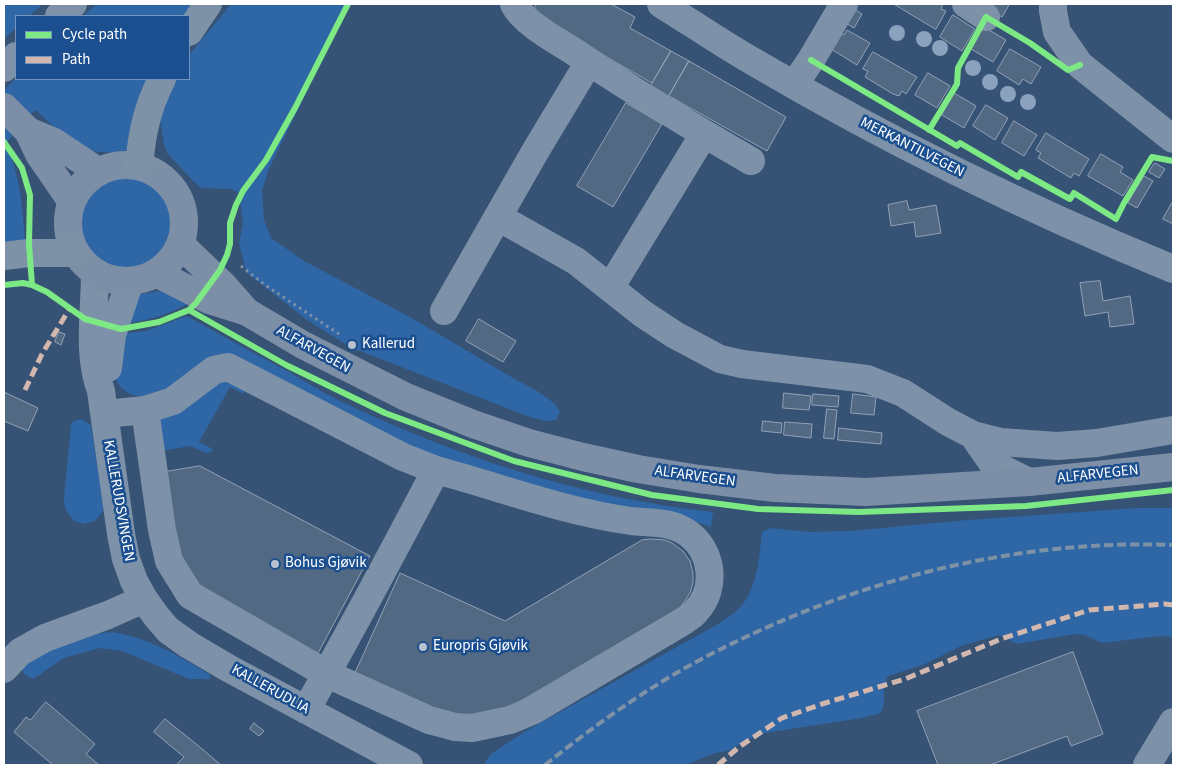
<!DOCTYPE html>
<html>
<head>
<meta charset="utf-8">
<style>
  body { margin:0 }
  #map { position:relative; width:1177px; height:769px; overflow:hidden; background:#365274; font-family:"Source Sans 3",sans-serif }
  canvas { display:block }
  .frame { position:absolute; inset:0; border:5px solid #fff; pointer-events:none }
  .legend { position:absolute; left:15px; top:15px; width:175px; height:65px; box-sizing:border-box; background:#1b4f8f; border:1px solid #7695bc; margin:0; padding:6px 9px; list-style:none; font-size:15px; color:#fff }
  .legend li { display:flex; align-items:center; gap:10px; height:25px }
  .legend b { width:25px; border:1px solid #7695bc }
</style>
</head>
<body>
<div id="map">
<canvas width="1177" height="769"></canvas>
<div class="frame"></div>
<ul class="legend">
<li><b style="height:6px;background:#7ce984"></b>Cycle path</li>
<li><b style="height:6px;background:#d1b7ad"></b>Path</li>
</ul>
</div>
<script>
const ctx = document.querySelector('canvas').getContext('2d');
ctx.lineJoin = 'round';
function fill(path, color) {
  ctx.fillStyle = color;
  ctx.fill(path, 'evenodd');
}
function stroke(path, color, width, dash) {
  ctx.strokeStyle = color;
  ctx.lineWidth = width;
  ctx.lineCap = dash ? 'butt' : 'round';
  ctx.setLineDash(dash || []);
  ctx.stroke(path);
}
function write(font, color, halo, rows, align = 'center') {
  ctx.font = font + ' "Source Sans 3",sans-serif';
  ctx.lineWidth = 5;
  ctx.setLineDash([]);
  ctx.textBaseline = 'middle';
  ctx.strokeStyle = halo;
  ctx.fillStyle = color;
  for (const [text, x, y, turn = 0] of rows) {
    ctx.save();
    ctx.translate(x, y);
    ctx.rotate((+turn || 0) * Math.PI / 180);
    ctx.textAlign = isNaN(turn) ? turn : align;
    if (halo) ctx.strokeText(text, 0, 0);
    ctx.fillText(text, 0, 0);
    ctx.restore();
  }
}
fill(new Path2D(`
  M4 4H43L29 16H16V28L4 39Z
  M97 4H194L186 16H83Z
  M231 4H351L338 27 268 171 262 191 264 220 271 238 304 261 410 317 513 378 539 392 555 404 560 412 556 420 546 421 527 416 350 347 307 320 246 272 239 243 243 223 239 193 231 189 202 188 194 182 168 154 164 145 158 106 170 79H189V55Z
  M16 78 149 79 131 145 127 150C81 160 66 136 35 110L5 144C21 175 23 209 25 245L4 248V90Z
  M81 222a46 46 0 1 1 92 0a46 46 0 1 1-92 0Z
  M161 291 171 293 192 301C172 314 152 319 129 323L138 296 145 293Z
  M187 316C220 335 254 353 287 371 305 381 322 392 340 401 457 457 583 498 713 512L711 527 673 514 576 501 441 459 391 438 198 372C179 382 144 409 123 389 119 386 114 378 114 373 113 361 118 346 120 334L146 331Z
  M224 379 245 387 244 394 230 387 199 442 213 449 211 452 206 453 191 446 160 451 153 423Z
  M81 419 91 425 104 510 95 521 84 524 74 521 67 512 64 504V497L71 425 74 421Z
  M1137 508H1173V637L1160 636 1102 643 1085 635 1075 634 1017 644 999 635 961 646 925 664 888 676C880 691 888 699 881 713L862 718 765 733 747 740 731 750 712 754 686 765H486L485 762 491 754 524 732 718 624C726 618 737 612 743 604 758 583 759 557 762 532L771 528 809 532 850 531 967 520Z
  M111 632C145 636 182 657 210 675V679H189L122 651 100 648 64 658 33 679 25 675 22 669 33 659 78 636Z`), '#2f66a5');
const building = new Path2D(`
  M537 4H611L635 17 630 28 671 51 652 83 531 14Z
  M894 4H943L941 9 946 11 936 29Z
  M983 4H1008L1009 5 1002 17 982 5Z
  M853 8 862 14 854 28 844 22Z
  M953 15 975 29 962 51 940 37Z
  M984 27 1006 40 993 62 971 49Z
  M836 30 844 35 847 30 870 43 857 65 826 46Z
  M1010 49 1041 67 1031 84 1023 79 1019 85 997 71Z
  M671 51 689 61 664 104 646 94Z
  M873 52 917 77 906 94 902 91 899 96 893 94 865 77 868 71 863 69Z
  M689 61 786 117 767 151 669 96Z
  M928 73 950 86 937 108 915 95Z
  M954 93 976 106 964 128 942 115Z
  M626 103 662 124 613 207 577 186Z
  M986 105 1008 118 995 140 973 126Z
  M1014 121 1037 135 1024 156 1002 143Z
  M1046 133 1089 159 1079 176 1074 173 1071 178 1038 158 1041 153 1036 150Z
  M1101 154 1123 167 1120 172 1133 180 1123 196 1088 176Z
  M1155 163 1165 169 1159 178 1149 172Z
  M1144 176 1153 181 1137 208 1128 203Z
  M907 201 909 210 936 205 941 233 916 237 914 222 891 226 888 205Z
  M1173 201V224L1163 219Z
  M1100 281 1103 301 1130 296 1134 324 1110 327 1108 312 1085 316 1080 283Z
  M479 319 516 341 503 362 466 341Z
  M59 332 65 334 61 345 55 342Z
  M4 392 38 408 28 431 4 421Z
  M784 393 811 396 809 410 783 408Z
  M813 394 839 396 838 407 812 405Z
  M853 394 876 397 874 415 851 413Z
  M827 409 837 410 834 439 824 438Z
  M763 421 782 423 781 433 762 431Z
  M785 422 812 424 811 438 784 435Z
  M839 428 882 433 881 444 838 440Z
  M200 466 370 556 317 655 200 589 178 550 165 472Z
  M652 539 665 540 672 543 683 551 690 561 693 573V583L690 593 681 607 507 709 463 717 423 707 354 675 400 573 505 621 642 540Z
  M1073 652 1103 734 1071 746 1067 736 990 765H938L917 711Z
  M46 702 95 744 86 754 99 765H53L14 732 26 717 30 720Z
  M165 719 195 743 221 765H176L184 757 154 732Z
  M254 723 264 731 259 736 250 729Z`);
fill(building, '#526984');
stroke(building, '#92a2b6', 1);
stroke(new Path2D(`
  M241 266 265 285 339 334`), '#7d92a8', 3, [2.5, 4]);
stroke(new Path2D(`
  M514 4C523 23 558 41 576 53 633 91 692 127 751 161
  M661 4C692 23 722 44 754 62 888 141 1029 210 1173 269
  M966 4 986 17
  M1053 4V11L1057 32 1080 65 1173 139
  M794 85 811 60 844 4
  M498 217 576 261 643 314 675 335 720 359 742 364 867 379 903 393 948 422 973 435 1001 442 1057 446 1097 443 1173 430
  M95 272C95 312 87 354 101 391L121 534 126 559 134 581 144 599 156 616 168 630 189 645 228 668 409 765
  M610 288 704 134
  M444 311 536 150 589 62
  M108 368 112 335 130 281
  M145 410 162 530 169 561 190 595 327 674 429 720 455 727 472 728 510 720 534 710 684 621C688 618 693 615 696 611 717 589 713 552 689 534 672 521 651 523 631 521 565 512 500 487 436 470 394 550 351 631 306 710
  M105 414 145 410 173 401 214 370 228 367 403 457 436 470
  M973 435 993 464 1029 482
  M4 669 20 652 45 638 108 615 144 599
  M1147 765 1173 722`), '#7d92a8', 28);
stroke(new Path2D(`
  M4 107 28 131 39 154 72 202
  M28 131 54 142 99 172
  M68 223a58 58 0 1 1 116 0a58 58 0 1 1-116 0Z
  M181 245 224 286 246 311
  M156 273 209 300 247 312 303 345 406 397 473 424 529 443 583 457 638 469 699 479 775 488 866 492 1029 482 1173 467`), '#7d8ea7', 28);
stroke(new Path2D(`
  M59 16 73 4
  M189 32 208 4
  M4 68 16 56
  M139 166C142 133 147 108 162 79
  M4 256 29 253H76`), '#7e92a7', 28);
stroke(new Path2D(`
  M545 765C600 721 658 680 721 649 860 579 1018 539 1173 545`), '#7e92a7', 4, [9, 4]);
stroke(new Path2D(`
  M25 390 42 354 70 308
  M718 765 739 747 782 718 822 704 905 679 1001 639 1089 610 1165 604 1173 605`), '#d1b7ad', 5, [10, 5]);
stroke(new Path2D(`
  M811 60 957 146 960 143 1018 177 1021 172 1070 199 1074 193 1116 219 1124 203 1152 157 1173 161
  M929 130 957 84 958 68 986 17 1030 43 1068 70 1080 65
  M4 142 22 168 30 195 29 244 32 285
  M4 285 23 283 32 285 47 292 85 319 121 329 159 322 189 310 196 303 220 270 227 255 230 244V223L236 205 243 191 266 160 295 108 348 4
  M189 310 286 365 385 413 514 461 652 495 758 509 859 512 1026 506 1173 490`), '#7ce984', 6);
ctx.fillStyle = '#8aa2be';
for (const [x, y] of [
  [897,33],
  [924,39],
  [940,48],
  [973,68],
  [990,82],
  [1008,94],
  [1028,102]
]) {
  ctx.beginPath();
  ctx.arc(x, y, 8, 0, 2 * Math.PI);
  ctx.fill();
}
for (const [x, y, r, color] of [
  [352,345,5,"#b9c2ce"],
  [275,564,5,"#b9c2ce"],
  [423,647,5,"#b9c2ce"]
]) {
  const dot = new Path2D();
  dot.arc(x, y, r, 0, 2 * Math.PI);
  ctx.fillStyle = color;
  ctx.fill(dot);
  stroke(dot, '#1b4f8f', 2);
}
write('15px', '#fff', '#1b4f8f', [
  ["MERKANTILVEGEN",912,148,27],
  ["ALFARVEGEN",313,350,29],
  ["ALFARVEGEN",1098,475,-6],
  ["ALFARVEGEN",695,477,8],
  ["KALLERUDSVINGEN",118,501,80],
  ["KALLERUDLIA",270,690,29]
]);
write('15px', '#fff', '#1b4f8f', [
  ["Kallerud",362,345],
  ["Bohus Gjøvik",285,564],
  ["Europris Gjøvik",433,647]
], 'left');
</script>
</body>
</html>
